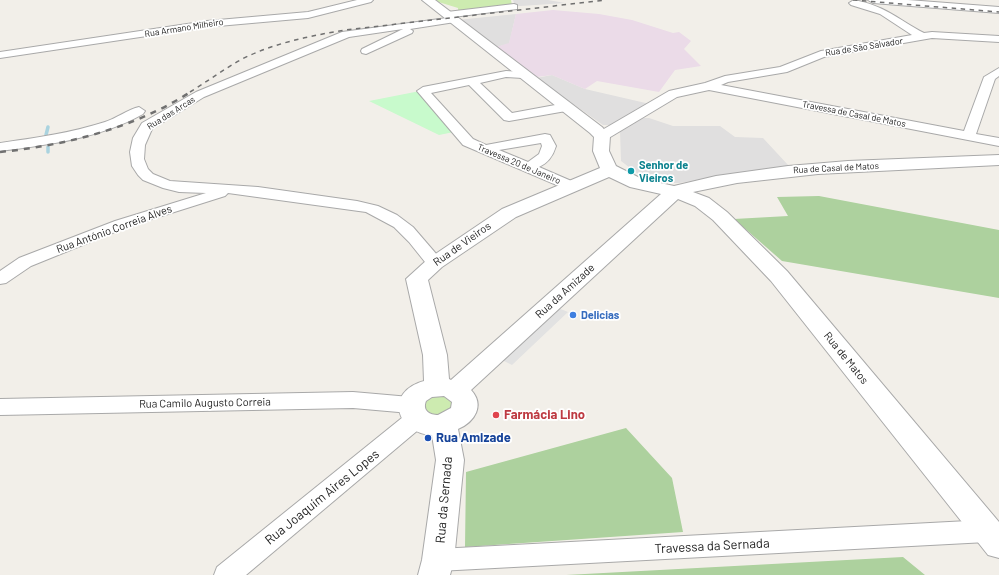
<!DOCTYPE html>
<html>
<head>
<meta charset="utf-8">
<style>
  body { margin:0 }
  canvas { display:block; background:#f2efe9 }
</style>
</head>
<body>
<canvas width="999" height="575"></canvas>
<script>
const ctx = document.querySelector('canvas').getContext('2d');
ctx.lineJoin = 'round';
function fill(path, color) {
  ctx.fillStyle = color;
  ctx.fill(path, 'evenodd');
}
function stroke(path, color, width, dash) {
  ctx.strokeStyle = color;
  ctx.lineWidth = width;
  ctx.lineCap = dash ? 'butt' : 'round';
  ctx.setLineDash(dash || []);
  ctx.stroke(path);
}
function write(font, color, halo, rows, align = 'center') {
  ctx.font = font + ' Barlow,sans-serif';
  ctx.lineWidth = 3.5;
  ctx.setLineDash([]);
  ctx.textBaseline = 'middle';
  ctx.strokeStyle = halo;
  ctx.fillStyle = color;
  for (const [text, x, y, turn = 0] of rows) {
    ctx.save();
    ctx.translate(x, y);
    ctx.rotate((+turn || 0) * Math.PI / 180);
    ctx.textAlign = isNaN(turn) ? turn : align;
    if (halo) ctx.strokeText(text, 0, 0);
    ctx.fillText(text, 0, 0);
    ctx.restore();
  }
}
fill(new Path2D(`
  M513 0H548L565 3 521 6H515Z
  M516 14 509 44 496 47 457 20Z
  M552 75 585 89 650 104 616 125H603L536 78Z
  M639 118H649L673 126H720L735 137 763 138 789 166 679 183H650L621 161 620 131Z`), '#e0dfdf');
fill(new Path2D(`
  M553 10 599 14 632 20 673 33 679 32 691 41 684 49 701 66 675 70 659 92 597 81 585 89 552 75 537 77 529 71H526L496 47 509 43 516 14Z`), '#ebdbe8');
fill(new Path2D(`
  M432 0H511L512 5 463 12 458 10V8Z
  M440 394 453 400 450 413 428 416 422 402 425 399Z`), '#cdebb0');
fill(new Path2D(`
  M819 196 999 230V298L782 261 734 219 788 216 777 197Z
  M626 428 672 478 683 532 465 547 466 472Z
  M903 557 925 575H566Z`), '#add19e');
fill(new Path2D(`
  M420 91 454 132 439 135 369 101Z`), '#c8facc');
fill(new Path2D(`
  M558 308 568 312 512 365 502 360Z`), '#e2e2e2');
stroke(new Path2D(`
  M46 135 48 127
  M48 147V152`), '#aad3df', 3.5);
const minor = new Path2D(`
  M357 0H373L371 2 308 18 207 27 0 58V52L207 21 308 12Z
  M854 0C886 6 897 19 924 33L932 32 999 36V42L932 38 824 57 787 72 728 82 721 85 964 131 984 77 999 68V76L995 79 976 134 999 138V146L709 90 677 97 607 139H597L595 136 597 133 669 91 705 83 725 76 780 67 821 51 912 35 880 14 851 5 849 3Z
  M868 0H908L999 7V13L873 3Z
  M514 4 517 5V9L453 17 457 20 455 22 410 29 413 31 412 33 366 54 362 53 361 51 362 49 403 29 349 37 204 97 152 129 145 145 144 159 148 169 153 174 170 181 258 187 357 201 378 206 397 215 413 227 444 263 441 267 435 268 429 267 409 242 394 227 366 212 228 193 225 196 127 227 31 266 6 283 0 284V271L19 258 115 221 206 193 179 192 163 188 143 180 138 175 132 166 130 152 133 138 142 123 196 92 342 32 447 18 442 15 447 12Z
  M506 71 523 72 529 75 523 78 506 77 480 83 512 113 566 103 572 107 566 111 509 121 504 120 469 85 431 93 473 139 486 145 545 134 550 135 556 146C553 156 548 163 539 167L576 183 578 186 576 189H566L463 145 417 91 423 87ZM541 143 542 146 539 154 528 162 499 150Z
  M139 107 145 111 143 114C101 138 48 145 0 151V143C35 138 71 133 105 122 117 118 127 110 139 107Z
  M353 392 410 397 418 400 421 405 418 410 410 413 353 408 0 415V399Z
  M416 411 424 413 427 419 424 425 246 575H214L217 567 408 413Z
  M987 520 996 523 999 529 996 539 987 542 438 571 429 568 425 560 429 552 438 549Z`);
const tertiary = new Path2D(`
  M422 0H435L602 127 610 136 609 151 616 166 642 179 674 186 716 176 788 166 848 161 999 155V165L818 174 737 183 693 192 709 198 727 212 787 271 999 522V558L988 555 771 281 713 220 695 206 678 199 471 390C485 405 475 422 458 429L464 460 454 560 450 575H418L422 560 436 460 432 435C396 433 384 392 424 381L423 355 406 279 428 259 502 209 600 168 593 151 594 137 590 133ZM609 177 630 187 661 194 451 380 449 379 447 355 428 280 442 267 516 217ZM444 396 452 402 451 408 438 415C430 415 422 411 426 401L432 397Z`);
stroke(minor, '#a9a9a9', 2);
stroke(tertiary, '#a9a9a9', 2);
fill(minor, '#fff');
fill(tertiary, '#fff');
stroke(new Path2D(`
  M853 0 999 12
  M190 92C208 81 224 69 242 59 274 43 310 36 345 30L606 0`), '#707070', 1.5, [4.5, 4.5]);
stroke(new Path2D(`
  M0 152C67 145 135 128 192 91`), '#707070', 2.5, [6, 6]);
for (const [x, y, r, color] of [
  [631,171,4,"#0f9aa8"],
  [573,315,4,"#3f7fe0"],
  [496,415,4,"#e0444e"],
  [428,438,4,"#1a4fb4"]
]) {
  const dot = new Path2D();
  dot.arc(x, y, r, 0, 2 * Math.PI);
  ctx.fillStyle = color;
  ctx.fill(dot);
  stroke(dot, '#fff', 1.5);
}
write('9px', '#222', '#fff', [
  ["Rua Armano Milheiro",184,28,-9],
  ["Rua de São Salvador",864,47,-9],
  ["Rua das Arcas",171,113,-32],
  ["Travessa de Casal de Matos",854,114,11],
  ["Travessa 20 de Janeiro",519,164,23],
  ["Rua de Casal de Matos",836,168,-3]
]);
write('bold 11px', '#0d838f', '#fff', [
  ["Senhor de",639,165],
  ["Vieiros",639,178]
], 'left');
write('11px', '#222', '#fff', [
  ["Rua António Correia Alves",114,229,-20],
  ["Rua de Vieiros",462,244,-35],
  ["Rua da Amizade",565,291,-42],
  ["Rua de Matos",846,358,51],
  ["Rua Camilo Augusto Correia",205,403,-1]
]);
write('bold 11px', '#366cbe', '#fff', [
  ["Delicias",581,315]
], 'left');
write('bold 13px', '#be3a42', '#fff', [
  ["Farmácia Lino",504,415]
], 'left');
write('bold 13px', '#164399', '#fff', [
  ["Rua Amizade",436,438]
], 'left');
write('13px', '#222', '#fff', [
  ["Rua Joaquim Aires Lopes",322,497,-39],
  ["Rua da Sernada",444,500,-85],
  ["Travessa da Sernada",712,546,-3]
]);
</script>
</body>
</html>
